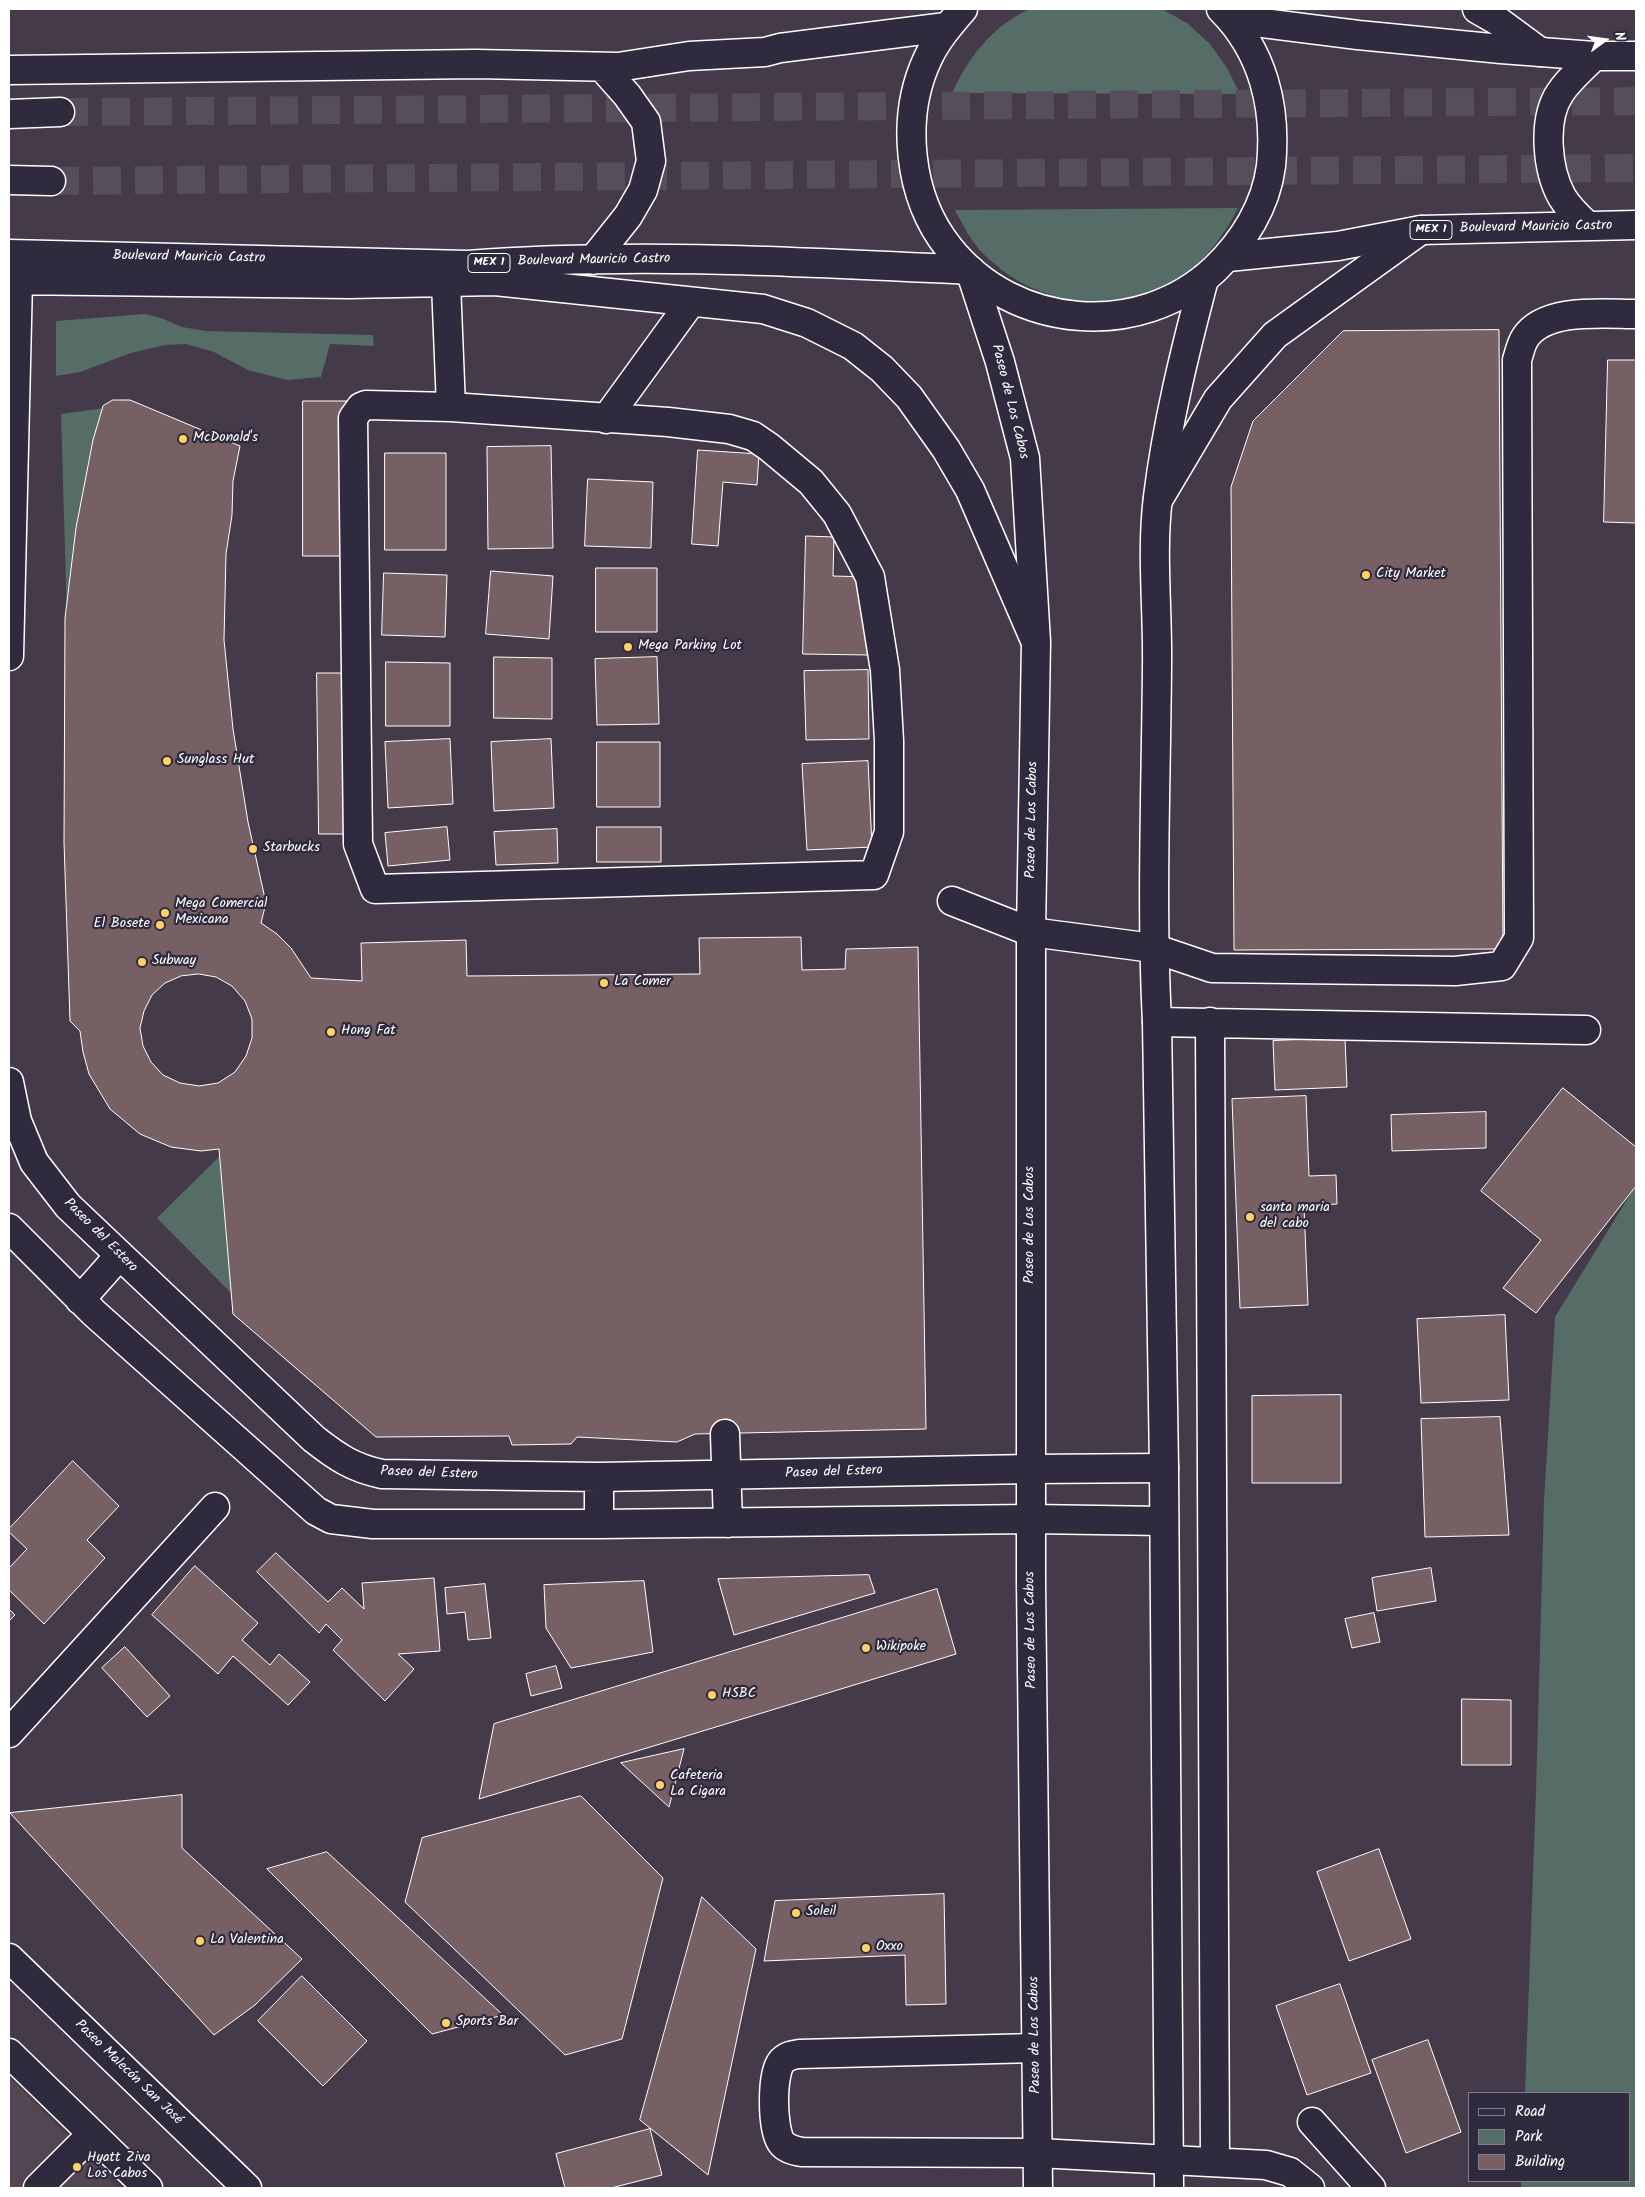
<!DOCTYPE html>
<html>
<head>
<meta charset="utf-8">
<style>
  body { margin:0 }
  #map { position:relative; width:1645px; height:2197px; overflow:hidden; background:#443a49; font-family:Kalam,sans-serif }
  canvas { display:block }
  .frame { position:absolute; inset:0; border:10px solid #fff; pointer-events:none }
  .legend { position:absolute; left:1468px; top:2092px; width:162px; height:90px; box-sizing:border-box; background:#2f2a3d; border:1px solid #827f8b; margin:0; padding:6px 9px; list-style:none; font-size:15px; color:#fff }
  .legend li { display:flex; align-items:center; gap:10px; height:25px }
  .legend b { width:25px; border:1px solid #827f8b }
  .north { position:absolute; left:1580px; top:15px; width:50px; height:50px; -webkit-text-stroke:4px #2f2a3d; paint-order:stroke; rotate:76deg; font-size:14px; font-weight:700; line-height:20px; text-align:center; color:#fff }
  .north::after { content:''; display:block; margin:auto; width:18px; height:22px; background:#fff; clip-path:polygon(50% 0,100% 100%,50% 72%,0 100%) }
</style>
</head>
<body>
<div id="map">
<canvas width="1645" height="2197"></canvas>
<div class="frame"></div>
<ul class="legend">
<li><b style="height:6px;background:#2f2a3d"></b>Road</li>
<li><b style="height:14px;background:#566c67"></b>Park</li>
<li><b style="height:14px;background:#766064"></b>Building</li>
</ul>
<div class="north">N</div>
</div>
<script>
const ctx = document.querySelector('canvas').getContext('2d');
ctx.lineJoin = 'round';
function fill(path, color) {
  ctx.fillStyle = color;
  ctx.fill(path, 'evenodd');
}
function stroke(path, color, width, dash) {
  ctx.strokeStyle = color;
  ctx.lineWidth = width;
  ctx.lineCap = dash ? 'butt' : 'round';
  ctx.setLineDash(dash || []);
  ctx.stroke(path);
}
function write(font, color, halo, rows, align = 'center') {
  ctx.font = font + ' Kalam,sans-serif';
  ctx.lineWidth = 4.5;
  ctx.setLineDash([]);
  ctx.textBaseline = 'middle';
  ctx.strokeStyle = halo;
  ctx.fillStyle = color;
  for (const [text, x, y, turn = 0] of rows) {
    ctx.save();
    ctx.translate(x, y);
    ctx.rotate((+turn || 0) * Math.PI / 180);
    ctx.textAlign = isNaN(turn) ? turn : align;
    if (halo) ctx.strokeText(text, 0, 0);
    ctx.fillText(text, 0, 0);
    ctx.restore();
  }
}
fill(new Path2D(`
  M9 2076 77 2145 118 2188H9Z`), '#534551');
fill(new Path2D(`
  M1030 9H1162L1187 23 1210 44 1227 68 1240 94 952 93C969 57 992 26 1030 9Z
  M1238 208C1224 235 1208 257 1184 276 1173 285 1157 291 1143 295 1088 312 1031 298 989 259 973 246 964 227 955 210Z
  M145 314 161 318 182 327 206 331 373 335 374 346 330 344 321 377 287 380 248 370 214 352 186 344 165 345 131 353 80 372 56 376V321Z
  M105 408 67 619 61 414Z
  M235 1141 232 1294 157 1218Z
  M1636 1185V2188H1521V2181H1629V2093H1525L1536 1792 1544 1501 1555 1317Z`), '#566c67');
const building = new Path2D(`
  M1499 330 1503 949 1234 950 1231 487 1253 421 1343 331Z
  M1608 360H1636V523L1604 522Z
  M113 400H130L240 446 233 481 232 515 226 554 224 640 233 729 248 822 266 903 261 923 277 934 291 948 311 978 362 981 361 943 466 940 467 976 700 974 699 938 801 937 802 970 845 969 846 949 918 947 926 1429 695 1434 677 1442 577 1437 571 1444 512 1445 509 1436 376 1437 233 1314 219 1149 201 1151 171 1147 140 1134 110 1109 89 1074 83 1052 80 1031 70 1021 64 842 65 618 76 528 93 440 103 406ZM199 974 216 977 232 986 245 1001 252 1019V1038L246 1056 235 1072 218 1083 199 1086 180 1083 163 1075 151 1062 143 1046 140 1028 144 1011 152 995 165 983 181 976Z
  M303 401H347L348 556H303Z
  M551 446 553 548 488 549 487 447Z
  M698 450 759 454 757 485 723 482 718 546 692 544Z
  M385 453H446V550H385Z
  M588 479 653 482 651 548 585 546Z
  M806 536 834 537 833 576 870 577 868 655 803 654Z
  M596 568H657V632H596Z
  M491 571 553 576 549 639 486 634Z
  M384 573 447 575 445 637 382 635Z
  M494 657 552 658V719L494 718Z
  M657 657 659 724 597 725 595 659Z
  M386 662 450 663V726H386Z
  M868 670 869 739 806 740 804 671Z
  M317 673H349L351 834H319Z
  M450 739 453 804 388 808 385 742Z
  M551 739 554 808 494 811 491 742Z
  M597 742H660V807H597Z
  M868 761 872 847 807 850 802 764Z
  M447 827 450 860 388 866 385 833Z
  M597 827H661V862H597Z
  M557 829 558 863 496 865 494 832Z
  M1345 1038 1347 1087 1275 1090 1273 1041Z
  M1563 1088 1636 1147V1186L1536 1313 1503 1288 1541 1240 1481 1191Z
  M1306 1096 1309 1176 1336 1175 1337 1204 1304 1206 1308 1305 1240 1308 1232 1099Z
  M1486 1112V1148L1392 1151 1391 1115Z
  M1505 1315 1509 1400 1421 1403 1417 1319Z
  M1341 1395V1483H1252V1396Z
  M1500 1417 1509 1535 1425 1537 1421 1419Z
  M73 1461 119 1506 87 1540 105 1558 44 1624 9 1590V1568L27 1549 9 1532V1529Z
  M276 1553 328 1602 342 1588 364 1609 362 1583 434 1578 440 1651 398 1654 414 1669 385 1701 333 1650 342 1640 326 1624 319 1633 257 1572Z
  M195 1566 258 1623 242 1640 270 1665 279 1654 310 1682 288 1705 233 1656 218 1674 152 1615Z
  M1431 1568 1436 1601 1377 1611 1372 1578Z
  M869 1575 875 1593 734 1635 718 1579Z
  M644 1581 653 1652 571 1668 546 1628 544 1585Z
  M485 1584 491 1638 468 1640 465 1612 447 1614 445 1588Z
  M937 1589 956 1654 479 1799 494 1724Z
  M9 1609 15 1615 9 1621Z
  M1374 1613 1380 1642 1352 1648 1345 1619Z
  M125 1647 170 1696 147 1717 102 1668Z
  M556 1666 562 1688 531 1696 526 1674Z
  M1462 1699 1511 1700V1765H1462Z
  M684 1749 669 1807 621 1763Z
  M182 1795V1848L302 1959 255 2005 214 2035 10 1813Z
  M581 1796 663 1878 622 2039 565 2055 405 1902 422 1838Z
  M1379 1849 1411 1939 1349 1961 1317 1872Z
  M327 1852 503 2015 432 2034 267 1869Z
  M944 1894 946 2004 906 2005 905 1955 764 1961 775 1901Z
  M702 1897 756 1949 708 2175 640 2120Z
  M302 1976 367 2041 323 2086 258 2021Z
  M1340 1984 1371 2073 1307 2095 1276 2006Z
  M1428 2040 1461 2132 1406 2153 1372 2060Z
  M650 2129 662 2175 611 2188H565L556 2154Z`);
fill(building, '#766064');
stroke(building, '#fff', 1);
stroke(new Path2D(`
  M60 112 1636 101
  M51 181 1636 168`), '#574e5b', 28, [28, 14]);
const minor = new Path2D(`
  M9 280 349 284 495 281 763 309 807 323 853 346 882 369 909 397 946 449 970 490 1034 638
  M446 283 451 407
  M366 405 451 407 668 422 729 429 753 436 769 447 811 482 837 514 870 577 885 670 889 741V832L874 875 375 889 358 844 353 418 361 407Z
  M606 419 691 302
  M1158 500 1218 399 1275 335 1421 230
  M9 656 18 280
  M952 901 1031 932 1153 948 1212 968 1455 971 1502 966 1519 938 1517 360C1519 354 1521 344 1525 338 1545 307 1605 314 1636 314
  M1157 1022 1586 1030
  M1210 1022 1215 2162
  M9 1082 17 1121 34 1162 68 1206 314 1439C337 1457 353 1468 382 1474L599 1477 1031 1469 1164 1468
  M9 1228 94 1313 316 1511 331 1519 373 1524H599L1031 1519 1164 1521
  M80 1300 119 1256
  M725 1434 728 1523
  M599 1524V1477
  M9 1733 215 1507
  M9 1958 247 2188
  M1036 2048 799 2054C792 2055 787 2056 782 2061 771 2073 772 2128 781 2142 786 2149 793 2150 801 2152L1038 2153 1266 2165 1290 2172 1310 2188
  M9 2053 148 2188
  M1312 2122 1371 2188
  M38 2188 92 2134`);
const major = new Path2D(`
  M1231 19 1358 35 1501 49 1594 56H1636
  M1588 226C1578 217 1569 209 1562 197 1547 170 1542 120 1560 93 1568 80 1583 68 1594 56
  M1228 257 1338 246 1421 230 1636 225
  M970 270 1000 362 1025 458 1036 642 1031 932V1582L1038 2188
  M1169 2188 1164 1468 1157 1022C1151 904 1156 785 1157 667 1158 610 1151 553 1158 497 1167 423 1185 351 1204 279`);
const highway = new Path2D(`
  M963 9C950 24 937 39 928 58 900 117 908 197 949 248 1014 330 1140 340 1215 269 1243 242 1266 206 1271 166 1277 107 1263 51 1221 9
  M1477 9 1498 21 1540 52
  M9 70 476 64 618 67 689 56 765 52 780 48 946 27
  M9 114 60 112
  M9 180 51 181
  M9 254 468 265C635 252 803 262 970 270
  M593 260 628 216 643 190 651 161 646 122 627 95 602 67`);
stroke(minor, '#fff', 31);
stroke(major, '#fff', 31);
stroke(highway, '#fff', 31);
stroke(minor, '#2f2a3d', 28);
stroke(major, '#2f2a3d', 28);
stroke(highway, '#2f2a3d', 28);
for (const [x, y, r, color] of [
  [183,439,5,"#ffd166"],
  [1366,575,5,"#ffd166"],
  [628,647,5,"#ffd166"],
  [167,761,5,"#ffd166"],
  [253,849,5,"#ffd166"],
  [165,913,5,"#ffd166"],
  [160,925,5,"#ffd166"],
  [142,962,5,"#ffd166"],
  [604,983,5,"#ffd166"],
  [331,1032,5,"#ffd166"],
  [1250,1217,5,"#ffd166"],
  [866,1648,5,"#ffd166"],
  [712,1695,5,"#ffd166"],
  [660,1785,5,"#ffd166"],
  [796,1913,5,"#ffd166"],
  [200,1941,5,"#ffd166"],
  [866,1948,5,"#ffd166"],
  [446,2023,5,"#ffd166"],
  [77,2167,5,"#ffd166"]
]) {
  const dot = new Path2D();
  dot.arc(x, y, r, 0, 2 * Math.PI);
  ctx.fillStyle = color;
  ctx.fill(dot);
  stroke(dot, '#2f2a3d', 2);
}
for (const [x, y, w] of [
  [1431,230,42],
  [489,263,42]
]) {
  const box = new Path2D();
  box.roundRect(x - w / 2, y - 9.5, w, 19, 4);
  ctx.fillStyle = '#2f2a3d';
  ctx.fill(box);
  stroke(box, '#fff', 1);
}
write('bold 12px', '#fff', null, [
  ["MEX 1",1431,230],
  ["MEX 1",489,263]
]);
write('14px', '#fff', '#2f2a3d', [
  ["Boulevard Mauricio Castro",1536,228,-1],
  ["Boulevard Mauricio Castro",189,258,1],
  ["Boulevard Mauricio Castro",594,261,-1],
  ["Paseo de Los Cabos",1009,402,76],
  ["Paseo de Los Cabos",1033,820,-89],
  ["Paseo de Los Cabos",1031,1225,-90],
  ["Paseo del Estero",100,1236,45],
  ["Paseo del Estero",834,1473,-2],
  ["Paseo del Estero",429,1474,2],
  ["Paseo de Los Cabos",1032,1630,-91],
  ["Paseo de Los Cabos",1036,2035,-91],
  ["Paseo Malecón San José",128,2073,44]
]);
write('14px', '#fff', '#2f2a3d', [
  ["McDonald's",193,439],
  ["City Market",1376,575],
  ["Mega Parking Lot",638,647],
  ["Sunglass Hut",177,761],
  ["Starbucks",263,849],
  ["Mega Comercial",175,905],
  ["Mexicana",175,921],
  ["El Bosete",150,925,"right"],
  ["Subway",152,962],
  ["La Comer",614,983],
  ["Hong Fat",341,1032],
  ["santa maria",1260,1209],
  ["del cabo",1260,1225],
  ["Wikipoke",876,1648],
  ["HSBC",722,1695],
  ["Cafeteria",670,1777],
  ["La Cigara",670,1793],
  ["Soleil",806,1913],
  ["La Valentina",210,1941],
  ["Oxxo",876,1948],
  ["Sports Bar",456,2023],
  ["Hyatt Ziva",87,2159],
  ["Los Cabos",87,2175]
], 'left');
</script>
</body>
</html>
